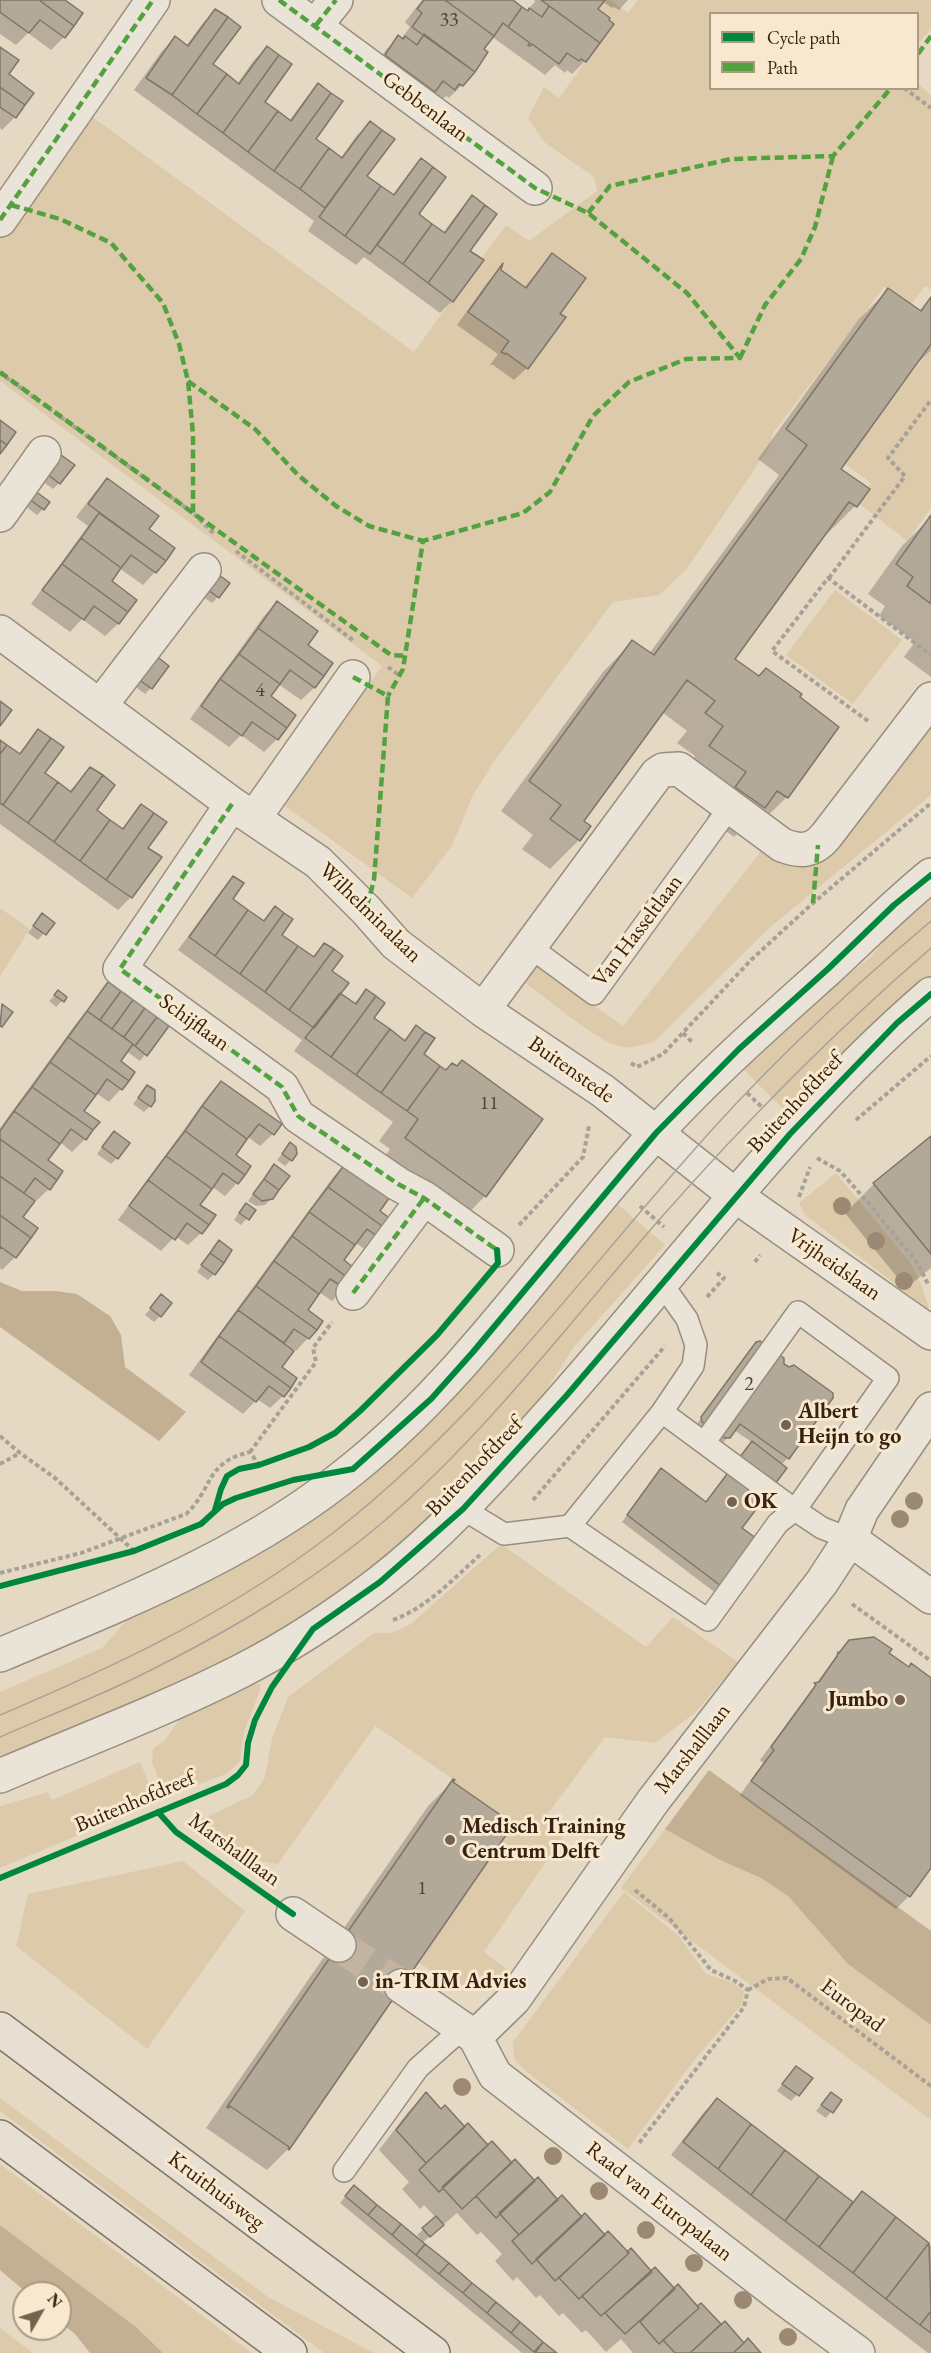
<!DOCTYPE html>
<html>
<head>
<meta charset="utf-8">
<style>
  body { margin:0 }
  #map { position:relative; width:931px; height:2353px; overflow:hidden; background:#e6d9c3; font-family:"EB Garamond",serif }
  canvas { display:block }
  .legend { position:absolute; left:709px; top:12px; width:210px; height:78px; box-sizing:border-box; background:#f8e9ce; border:2px solid #aa9983; margin:0; padding:8px 10px; list-style:none; font-size:18px; color:#362112 }
  .legend li { display:flex; align-items:center; gap:12px; height:30px }
  .legend b { width:30px; border:2px solid #aa9983 }
  .north { position:absolute; left:12px; top:2281px; width:60px; height:60px; box-sizing:border-box; background:#f8e9ce; border:2px solid #aa9983; border-radius:50%; rotate:51deg; font-size:16px; font-weight:700; line-height:24px; text-align:center; color:#362112 }
  .north::after { content:''; display:block; margin:auto; width:21px; height:27px; background:#746150; clip-path:polygon(50% 0,100% 100%,50% 72%,0 100%) }
</style>
</head>
<body>
<div id="map">
<canvas width="931" height="2353"></canvas>
<ul class="legend">
<li><b style="height:8px;background:#00873e"></b>Cycle path</li>
<li><b style="height:8px;background:#53a23f"></b>Path</li>
</ul>
<div class="north">N</div>
</div>
<script>
const ctx = document.querySelector('canvas').getContext('2d');
ctx.lineJoin = 'round';
function fill(path, color) {
  ctx.fillStyle = color;
  ctx.fill(path, 'evenodd');
}
function stroke(path, color, width, dash) {
  ctx.strokeStyle = color;
  ctx.lineWidth = width;
  ctx.lineCap = dash ? 'butt' : 'round';
  ctx.setLineDash(dash || []);
  ctx.stroke(path);
}
function write(font, color, halo, rows, align = 'center') {
  ctx.font = font + ' "EB Garamond",serif';
  ctx.lineWidth = 6;
  ctx.setLineDash([]);
  ctx.textBaseline = 'middle';
  ctx.strokeStyle = halo;
  ctx.fillStyle = color;
  for (const [text, x, y, turn = 0] of rows) {
    ctx.save();
    ctx.translate(x, y);
    ctx.rotate((+turn || 0) * Math.PI / 180);
    ctx.textAlign = isNaN(turn) ? turn : align;
    if (halo) ctx.strokeText(text, 0, 0);
    ctx.fillText(text, 0, 0);
    ctx.restore();
  }
}
fill(new Path2D(`
  M602 0H610L628 13 638 0H931V29L918 44V14H710V88H918V84L931 95V290L925 286 910 306 884 287 773 433 769 448 686 570 659 595 613 602 495 760 472 797 452 846 412 898 282 804 382 666 0 381V224L83 110 414 352 506 225 529 241 597 191 594 177 544 142 528 118 544 87 559 98 605 35 587 21Z
  M931 348V508L907 541 857 502 871 483 844 463Z
  M835 590 902 640 853 704 786 655Z
  M931 715V795L768 929 655 1041C643 1045 630 1050 618 1046 594 1039 547 998 524 982L537 965 623 1026 762 850C778 864 792 867 812 864Z
  M931 893V978L915 991 790 1116 742 1068 820 998 873 955 900 918Z
  M0 908 30 929 0 976Z
  M836 1173 909 1261 919 1279 930 1311 805 1215 799 1203Z
  M614 1201 665 1245 573 1348 547 1389 485 1464 400 1547 357 1581 262 1642 194 1679 0 1761V1692L102 1648 126 1621 187 1592 244 1559Z
  M501 1544 646 1647 673 1617 738 1662 695 1713 655 1743 605 1737 544 1819 565 1834 484 1952 508 1970C497 1981 476 1991 460 1987 449 1985 429 1969 419 1963L515 1822 512 1823 453 1782V1779L375 1726 278 1864 251 1860 224 1843 198 1821 253 1795 265 1777 272 1738 288 1697 374 1633H392L411 1624Z
  M252 1683 260 1684V1690L244 1732 240 1762 226 1774 166 1797 152 1763 153 1749 165 1740 180 1718Z
  M140 1762 157 1802 0 1868V1806L48 1792 52 1800Z
  M665 1829 720 1860 761 1878 788 1896 848 1964 931 2025V2120L621 1888Z
  M183 1861 245 1911 147 2049 16 1946 28 1894Z
  M624 1892 678 1935 706 1974 731 1982 744 1991 742 2004 692 2063 628 2149 527 2072 514 2059 513 2042Z
  M0 2098 268 2297 374 2353H324L0 2111Z
  M0 2164 252 2353H163L136 2327 0 2225Z
  M0 2328 33 2353H0Z`), '#ddcaab');
fill(new Path2D(`
  M0 1282 22 1291H56L77 1294 110 1316 121 1335 125 1367 186 1412 159 1441 0 1327Z
  M709 1770 931 1931V2025L848 1964 788 1896 761 1878 720 1860 665 1829Z
  M0 2225 136 2327 163 2353H90L75 2334 60 2322V2293H27L0 2270Z`), '#c3af92');
fill(new Path2D(`
  M0 0H62L81 13 64 37 51 50 28 33 16 45 0 34Z
  M422 0H511L526 11 535 2 534 0H628L619 10 614 7 612 8 602 1 596 9 612 24 585 61 572 74 567 70 565 73 555 65 545 75 491 36 462 85 449 98 446 96 441 101 374 66 386 50 398 37 401 39 410 27 405 22Z
  M215 11 211 65 237 84 254 60 267 48 263 102 289 121 306 98 318 85 314 139 340 159 357 135 370 123 392 140 365 177 392 196 409 173 421 160 444 177 417 214 443 233 460 210 473 197 468 252 452 301 440 313 364 257 356 265 308 231 314 221 134 90 162 51 175 38 186 46 203 23Z
  M0 49 15 117 2 130 0 128Z
  M552 255 558 314 527 368 514 380 493 365H490L498 354 457 325 487 283 499 270 524 288Z
  M888 290 919 311 931 299V350L920 361 918 359 839 469 868 489 855 506 826 535 824 534 733 660 787 797 757 826 750 821 734 837 707 817 718 802 681 776 695 756 677 743 687 731 662 712 582 821 579 840 550 869 522 849 533 835 501 811 603 672 632 642 649 654 779 475 758 459 859 319Z
  M51 460 59 483 53 489 38 478Z
  M108 479 147 530 173 548 155 572 143 585 119 568 110 581 135 600 118 624 105 636 82 619 70 632 31 604 88 526 76 517 95 492Z
  M25 496 43 509 37 515 20 502Z
  M931 517V677L904 657 915 642 879 616 885 606 868 594 902 546Z
  M215 574 218 597 212 603 199 594Z
  M277 603 306 645 331 663 314 688 301 700 278 684 269 697 294 715 277 739 264 752 241 735 229 747 190 719 264 616Z
  M149 663 151 688 145 694 133 685Z
  M38 731 43 773 69 792 90 769 95 811 121 830 141 806 146 848 131 897 118 910 0 824V742L18 755Z
  M233 878 231 899 262 922 275 908 280 935 311 958 325 945 330 971 339 995 353 1004 366 991 372 1018 403 1041 417 1027 421 1054 445 1071 541 1119 485 1196 456 1226 377 1168 390 1149 379 1141 393 1122 294 1051 302 1040 178 950 221 891Z
  M42 915 53 923 38 940 28 933Z
  M108 984 167 1027 140 1061 126 1051 119 1061 121 1089 109 1102 96 1093 82 1111 85 1139 72 1152 60 1142 46 1161 49 1189 36 1201 34 1200 20 1218 36 1229 15 1257 2 1270 0 1268V1128L75 1025Z
  M58 992 62 1001 56 1007 49 1001Z
  M221 1083 273 1134 260 1146 248 1137 234 1155 237 1183 225 1196 211 1186 198 1205 201 1233 188 1245 175 1236 161 1251 118 1220 209 1095Z
  M142 1093 150 1106 144 1112 133 1104Z
  M931 1138V1268L906 1288 845 1213 874 1184Z
  M108 1139 117 1158 111 1164 97 1154Z
  M290 1144 291 1160 285 1166 277 1160Z
  M347 1163 378 1211 393 1222 368 1252 355 1242 342 1260 344 1288 332 1301 319 1292 306 1310 308 1338 296 1351 293 1349 280 1368 283 1396 270 1408 257 1399 243 1414 189 1375 334 1176Z
  M274 1166 272 1198 265 1205 256 1206 248 1201Z
  M254 1210 241 1225 234 1220 240 1211Z
  M214 1248V1274L208 1280 197 1272Z
  M156 1302 160 1316 154 1322 145 1315Z
  M757 1343 788 1458 781 1465 740 1528 717 1594 622 1522 655 1476 706 1503 753 1443 734 1430 722 1444 696 1425Z
  M850 1641 887 1653 908 1668 931 1679V1866L909 1896 896 1909 740 1795 763 1763 760 1760 837 1655Z
  M451 1783 290 2147 267 2170 206 2128 428 1806Z
  M790 2074 811 2079 791 2101 777 2091Z
  M831 2093 840 2100 826 2118 816 2111Z
  M426 2094 441 2111 697 2308 701 2305 721 2326 744 2344 759 2353H633L621 2339 606 2352 586 2330 582 2333 563 2313 559 2316 540 2295 536 2298 517 2277 513 2281 495 2261 502 2254 481 2232 477 2235 457 2213 422 2243 555 2353H522L340 2203 348 2193 421 2242 422 2241 417 2235 436 2218 424 2205 420 2209 402 2189 409 2182 379 2150 408 2112Z
  M717 2100 852 2203 862 2193 931 2246V2353H928L671 2155 704 2112Z`), '#0003');
const building = new Path2D(`
  M0 0H39L74 26 65 38 40 20 29 33 0 12Z
  M39 0H65L83 13 74 26Z
  M424 0H445L494 36 484 49 488 52 475 72 412 27 422 13 417 9Z
  M445 0H513L522 7 508 27 503 23 494 36Z
  M541 0H605L598 9 610 18 609 20 614 24 600 43Z
  M549 6 600 43 586 62 581 59 579 61 567 53 559 64 532 44 530 46 528 45 530 43 508 27 522 7 528 11 529 8 542 17Z
  M215 9 228 17 172 95 146 78 175 36 188 46Z
  M228 17 241 27 213 64 227 74 197 114 172 95Z
  M424 34 475 72 463 86 459 84 455 90 443 81 435 92 385 55 398 35 403 39 405 36 417 45Z
  M267 46 279 55 223 133 197 114 227 74 239 84Z
  M0 47 19 60 9 74 34 93 25 105 0 87Z
  M279 55 292 64 265 102 278 111 248 152 223 133Z
  M318 83 331 93 274 171 248 152 278 111 291 121Z
  M0 87 25 105 16 118 0 107Z
  M331 93 343 101 316 139 329 148 300 189 274 171Z
  M370 121 382 130 325 208 300 189 329 148 342 158Z
  M382 130 395 139 367 176 381 186 345 236 319 217Z
  M421 158 433 167 370 254 345 236 381 186 394 195Z
  M433 167 446 177 419 214 432 224 403 264 377 245Z
  M472 195 485 205 428 283 403 264 432 224 445 233Z
  M485 205 497 214 470 251 484 260 453 302 428 283Z
  M552 253 586 278 560 314 566 317 528 369 506 353 505 354 501 352 509 341 468 312 503 263 501 270 526 288Z
  M888 288 921 311 931 297V344L841 469 870 489 857 507 849 502 735 659 759 676 766 668 802 694 800 697 839 727 788 798 777 791 765 808 735 787 746 772 709 746 723 726 705 713 715 701 687 680 584 821 591 826 580 841 550 819 561 805 529 781 632 640 654 655 807 445 786 429Z
  M0 420 16 432 7 445 0 440Z
  M0 440 7 445 0 454Z
  M57 452 75 465 60 484 43 471Z
  M107 478 159 516 149 529 175 548 166 561 88 504Z
  M31 488 50 502 44 510 25 496Z
  M99 513 166 561 156 573 131 555 121 568 81 538Z
  M931 515V604L907 586 913 577 896 564Z
  M81 538 121 568 112 581 137 600 128 612 62 564Z
  M62 564 128 612 119 624 94 606 84 620 42 590Z
  M215 572 230 583 219 598 204 587Z
  M277 601 318 631 308 645 333 663 324 676 258 628Z
  M258 628 324 676 315 688 290 670 280 684 239 654Z
  M239 654 280 684 271 696 296 715 287 728 220 679Z
  M155 655 169 666 152 689 138 679Z
  M220 679 287 728 278 740 252 722 242 736 201 706Z
  M0 701 12 710 0 726Z
  M38 729 51 738 3 805 0 803V754L7 745 20 754Z
  M51 738 64 747 45 773 58 782 28 823 3 805Z
  M0 740 7 745 0 754Z
  M90 767 103 775 54 842 28 823 58 782 71 792Z
  M103 775 115 785 97 810 110 820 80 861 54 842Z
  M141 804 154 813 106 880 80 861 110 820 123 829Z
  M154 813 167 822 148 848 162 857 132 898 106 880Z
  M233 876 244 883 233 899 248 910 215 956 189 937Z
  M275 906 284 913 240 974 215 956 248 910 264 921Z
  M42 913 55 923 46 935 33 926Z
  M284 913 293 919 282 935 298 946 265 992 240 974Z
  M324 943 334 949 289 1010 265 992 298 946 314 957Z
  M334 949 343 956 332 971 349 983 314 1028 289 1010Z
  M108 982 121 991 100 1020 87 1011Z
  M366 989 376 996 331 1057 305 1038 340 993 356 1004Z
  M58 990 67 997 64 1002 54 995Z
  M121 991 133 1000 112 1029 100 1020Z
  M376 996 385 1003 374 1018 390 1029 356 1075 331 1057Z
  M133 1000 145 1008 124 1037 112 1029Z
  M2 1004 13 1012 2 1027 0 1026Z
  M145 1008 157 1017 135 1046 124 1037Z
  M87 1011 133 1044 121 1061 135 1072 129 1081 68 1037Z
  M157 1017 169 1026 147 1056 135 1046Z
  M416 1025 425 1032 381 1093 356 1075 390 1029 405 1041Z
  M425 1032 435 1038 424 1054 440 1066 407 1111 381 1093Z
  M68 1037 129 1081 122 1090 107 1079 96 1095 50 1062Z
  M462 1060 543 1119 486 1197 405 1138 418 1119 407 1111 440 1066 446 1070 452 1063 457 1066Z
  M50 1062 96 1095 84 1111 100 1122 93 1130 32 1087Z
  M221 1081 282 1124 274 1135 259 1124 247 1139 202 1106Z
  M147 1085 155 1090V1101L151 1107 138 1098Z
  M32 1087 93 1130 86 1140 71 1129 60 1144 14 1111Z
  M202 1106 247 1139 236 1155 251 1166 245 1175 185 1131Z
  M14 1111 60 1144 48 1160 63 1171 57 1180 0 1139V1131Z
  M114 1131 130 1143 118 1159 102 1147Z
  M185 1131 245 1175 238 1184 223 1173 212 1189 166 1156Z
  M931 1136V1254L873 1183Z
  M0 1139 57 1180 50 1190 35 1178 24 1193 0 1176Z
  M290 1142 296 1147 297 1154 292 1161 282 1154Z
  M166 1156 212 1189 200 1205 216 1215 209 1225 148 1180Z
  M347 1161 392 1194 380 1211 395 1222 389 1231 328 1187Z
  M274 1164 290 1176 279 1190 264 1179Z
  M0 1176 35 1201 23 1217 38 1228 31 1238 0 1215Z
  M264 1179 279 1190 273 1199 262 1201 253 1194Z
  M148 1180 209 1225 202 1234 187 1223 175 1240 129 1206Z
  M328 1187 389 1231 382 1240 367 1229 355 1245 309 1212Z
  M246 1203 256 1210 249 1220 239 1213Z
  M309 1212 355 1245 344 1260 359 1272 352 1281 292 1236Z
  M0 1215 31 1238 16 1258 1 1247 0 1249Z
  M292 1236 352 1281 346 1289 330 1279 319 1294 274 1261Z
  M219 1240 232 1250 224 1263 210 1253Z
  M210 1253 224 1263 215 1275 201 1265Z
  M274 1261 319 1294 308 1310 323 1321 317 1330 256 1286Z
  M256 1286 317 1330 309 1339 294 1329 284 1343 238 1310Z
  M161 1294 172 1303 161 1317 150 1308Z
  M238 1310 294 1351 282 1367 297 1378 291 1388 219 1336Z
  M219 1336 291 1388 284 1397 269 1386 256 1402 201 1362Z
  M760 1341 784 1358V1364L789 1367 794 1365 833 1393V1398L789 1459 740 1424 730 1438H725L702 1422 701 1417 756 1342Z
  M752 1441 787 1468 742 1528 760 1541 725 1589 627 1515 661 1468 706 1502Z
  M874 1637 892 1649 889 1653 909 1667 911 1663 931 1678V1868L910 1897 751 1781 774 1750 771 1747 816 1685 814 1683 819 1682 837 1656 838 1652 839 1653 849 1640Z
  M453 1779 455 1780 453 1782 512 1823 513 1821 515 1822 289 2150 288 2149 289 2147 230 2106 229 2108 227 2107Z
  M796 2066 813 2078 799 2096 782 2084Z
  M426 2092 441 2109 445 2105 465 2127 426 2163 396 2130Z
  M831 2092 842 2100 833 2113 821 2105Z
  M717 2098 751 2124 718 2169 683 2142Z
  M468 2123 488 2145 439 2192 419 2170Z
  M751 2124 785 2150 751 2195 718 2169Z
  M492 2141 512 2163 462 2209 442 2187Z
  M785 2150 819 2176 785 2221 751 2195Z
  M515 2159 535 2181 496 2218 476 2196Z
  M819 2176 853 2202 819 2247 785 2221Z
  M538 2177 558 2200 519 2235 499 2213Z
  M354 2185 377 2205 368 2215 345 2196Z
  M862 2191 896 2217 853 2273 819 2247Z
  M562 2195 582 2217 532 2264 512 2241Z
  M377 2205 401 2224 392 2235 368 2215Z
  M585 2213 605 2235 555 2281 536 2259Z
  M436 2216 444 2225 430 2237 422 2228Z
  M896 2217 929 2243 886 2299 853 2273Z
  M401 2224 425 2244 416 2255 392 2235Z
  M608 2231 629 2253 579 2299 559 2278Z
  M929 2243 931 2311 920 2325 886 2299Z
  M425 2244 449 2263 439 2274 416 2255Z
  M631 2248 652 2272 601 2316 582 2296 629 2253 627 2252Z
  M449 2263 472 2283 463 2293 439 2274Z
  M655 2267 675 2289 625 2334 605 2313Z
  M472 2283 496 2302 487 2313 463 2293Z
  M678 2284 699 2308 659 2344 640 2322Z
  M496 2302 520 2322 511 2333 487 2313Z
  M701 2303 721 2324 690 2353H675L663 2340 699 2308 697 2306Z
  M931 2311V2333L920 2325Z
  M725 2321 744 2343 733 2353H690Z
  M520 2322 543 2342 534 2352 511 2333Z
  M748 2338 761 2353H733L744 2343Z
  M543 2342 557 2353H535Z`);
fill(building, '#b2a999');
stroke(building, '#7f7568', 1.5);
stroke(new Path2D(`
  M339 1945 401 1986`), '#c3b4a0', 33, [33, 16]);
const service = new Path2D(`
  M530 947 594 994 730 807
  M662 1412 795 1510 822 1528 850 1539
  M463 1509 504 1534 570 1526 662 1412 693 1366 696 1345 687 1319 662 1284
  M570 1526 708 1620 778 1523 795 1510 888 1378 798 1312 704 1443
  M344 2171 418 2068 463 2028`);
const minor = new Path2D(`
  M279 0 535 188
  M316 25 336 0
  M0 220 153 0
  M0 515 44 453
  M0 632 232 804 318 862 366 910 396 944 483 1010 603 1091 736 1196 931 1333
  M100 706 204 570
  M232 804 120 969 282 1087 298 1116 398 1184 424 1198 497 1250
  M254 818 353 677
  M483 1010 657 774 663 770 679 769 782 845C800 852 813 852 826 836L931 699
  M353 1293 424 1198
  M850 1539 931 1597
  M293 1914 339 1945
  M401 1986 475 2037 495 2075 782 2297 858 2353
  M475 2037 514 1999 653 1801 822 1582 850 1539 862 1510 931 1409`);
const tertiary = new Path2D(`
  M0 1655C123 1603 250 1554 354 1468 472 1372 554 1244 656 1133 709 1075 768 1023 826 971 861 939 894 905 931 875
  M0 1776C79 1742 162 1711 239 1672 288 1647 337 1615 380 1582 438 1537 486 1484 535 1430 667 1285 782 1122 931 994`);
const primary = new Path2D(`
  M0 2029 433 2353
  M0 2137 290 2353`);
stroke(service, '#988e7f', 24);
stroke(minor, '#988e7f', 36);
stroke(tertiary, '#988e7f', 36);
stroke(primary, '#7f7568', 36);
stroke(new Path2D(`
  M904 88 931 108
  M0 373 193 513 215 535
  M236 551 354 641
  M829 578 905 476 888 458 931 400
  M388 667 400 676
  M868 721 772 651 828 578 931 655
  M683 1033 693 1043
  M631 1063 637 1067 663 1054 751 960 813 903 931 803
  M747 1093 763 1108
  M856 1120 931 1056
  M817 1158 840 1171 864 1198 916 1261 929 1286
  M799 1197 810 1167
  M640 1206 664 1227
  M519 1225 583 1157 589 1126
  M755 1262 760 1255
  M707 1297 724 1278 717 1273
  M0 1436 20 1453 55 1478 134 1551
  M250 1452 316 1362 313 1348 332 1322
  M0 1464 20 1453
  M533 1500 665 1346
  M0 1573 81 1553 186 1514C214 1488 204 1463 250 1452L259 1465
  M852 1604 931 1661
  M393 1620C428 1607 453 1579 480 1555
  M635 1890 669 1918 711 1970 735 1981 748 1990 744 2007 639 2143
  M748 1990 768 1979 787 1978 931 2086`), '#a8a198', 4, [4.5, 3]);
stroke(service, '#e9e3d8', 21);
stroke(minor, '#e9e3d8', 33);
stroke(tertiary, '#e9e3d8', 33);
stroke(primary, '#e6dfd2', 33);
stroke(new Path2D(`
  M0 1715C111 1668 220 1617 317 1545 461 1439 569 1292 686 1159 761 1072 843 995 931 921
  M0 1737C45 1717 92 1699 137 1677 224 1634 309 1585 383 1522 487 1433 569 1323 659 1220 744 1123 834 1032 931 948`), '#a8a198', 1.5);
stroke(new Path2D(`
  M279 0 535 188 588 213 687 293 740 358 686 359 629 382 593 416 550 492 523 513 423 541 403 669 388 696
  M316 25 336 0
  M918 54 931 36
  M11 205 60 219 111 243 163 303 179 344 188 381 193 434V513L391 655 406 656
  M588 213 610 186 731 159 833 156 891 88
  M0 220 153 0
  M740 358 765 305 801 259 815 227 833 156
  M0 372 193 513
  M188 381 255 429 298 475 336 506 369 526 423 541
  M353 677 388 696 374 880 366 910
  M232 804 120 969 282 1087 298 1116 398 1184 424 1198 497 1250
  M813 903 818 845
  M353 1293 424 1198`), '#53a23f', 4.5, [9, 4.5]);
stroke(new Path2D(`
  M215 1510 221 1489 227 1476 239 1469 259 1465 309 1447 335 1433 360 1411 437 1335 498 1263 497 1250
  M0 1586 134 1551 201 1524 223 1504 236 1498 293 1480 353 1469 431 1399 473 1352 656 1133 739 1049 829 968 894 905 931 875
  M158 1812 176 1832 293 1914
  M0 1878 226 1784 238 1775 246 1765 248 1743 255 1720 272 1687 313 1629 380 1582 463 1509 567 1395 790 1134 897 1023 931 994`), '#00873e', 6);
ctx.fillStyle = '#9b8974';
for (const [x, y] of [
  [842,1206],
  [876,1241],
  [904,1281],
  [914,1501],
  [900,1519],
  [462,2087],
  [553,2156],
  [599,2191],
  [646,2230],
  [694,2263],
  [743,2300],
  [788,2337]
]) {
  ctx.beginPath();
  ctx.arc(x, y, 9, 0, 2 * Math.PI);
  ctx.fill();
}
for (const [x, y, r, color] of [
  [786,1425,6,"#746150"],
  [732,1502,6,"#746150"],
  [900,1700,6,"#746150"],
  [450,1840,6,"#746150"],
  [363,1982,6,"#746150"]
]) {
  const dot = new Path2D();
  dot.arc(x, y, r, 0, 2 * Math.PI);
  ctx.fillStyle = color;
  ctx.fill(dot);
  stroke(dot, '#f8e9ce', 2);
}
write('20px', '#554334', null, [
  ["33",449,21],
  ["4",260,691],
  ["11",489,1104],
  ["2",749,1385],
  ["1",422,1889]
]);
write('22px', '#362112', '#f8e9ce', [
  ["Gebbenlaan",425,107,37],
  ["Wilhelminalaan",370,913,44],
  ["Van Hasseltlaan",638,931,-53],
  ["Schijflaan",194,1023,36],
  ["Buitenstede",571,1070,35],
  ["Buitenhofdreef",796,1103,-47],
  ["Vrijheidslaan",834,1265,35],
  ["Buitenhofdreef",475,1467,-46],
  ["Marshalllaan",693,1749,-52],
  ["Buitenhofdreef",135,1802,-23],
  ["Marshalllaan",234,1850,36],
  ["Europad",852,2006,37],
  ["Kruithuisweg",216,2191,37],
  ["Raad van Europalaan",659,2202,38]
]);
write('bold 22px', '#362112', '#f8e9ce', [
  ["Albert",798,1412],
  ["Heijn to go",798,1437],
  ["OK",744,1502],
  ["Jumbo",888,1700,"right"],
  ["Medisch Training",462,1827],
  ["Centrum Delft",462,1852],
  ["in-TRIM Advies",375,1982]
], 'left');
</script>
</body>
</html>
